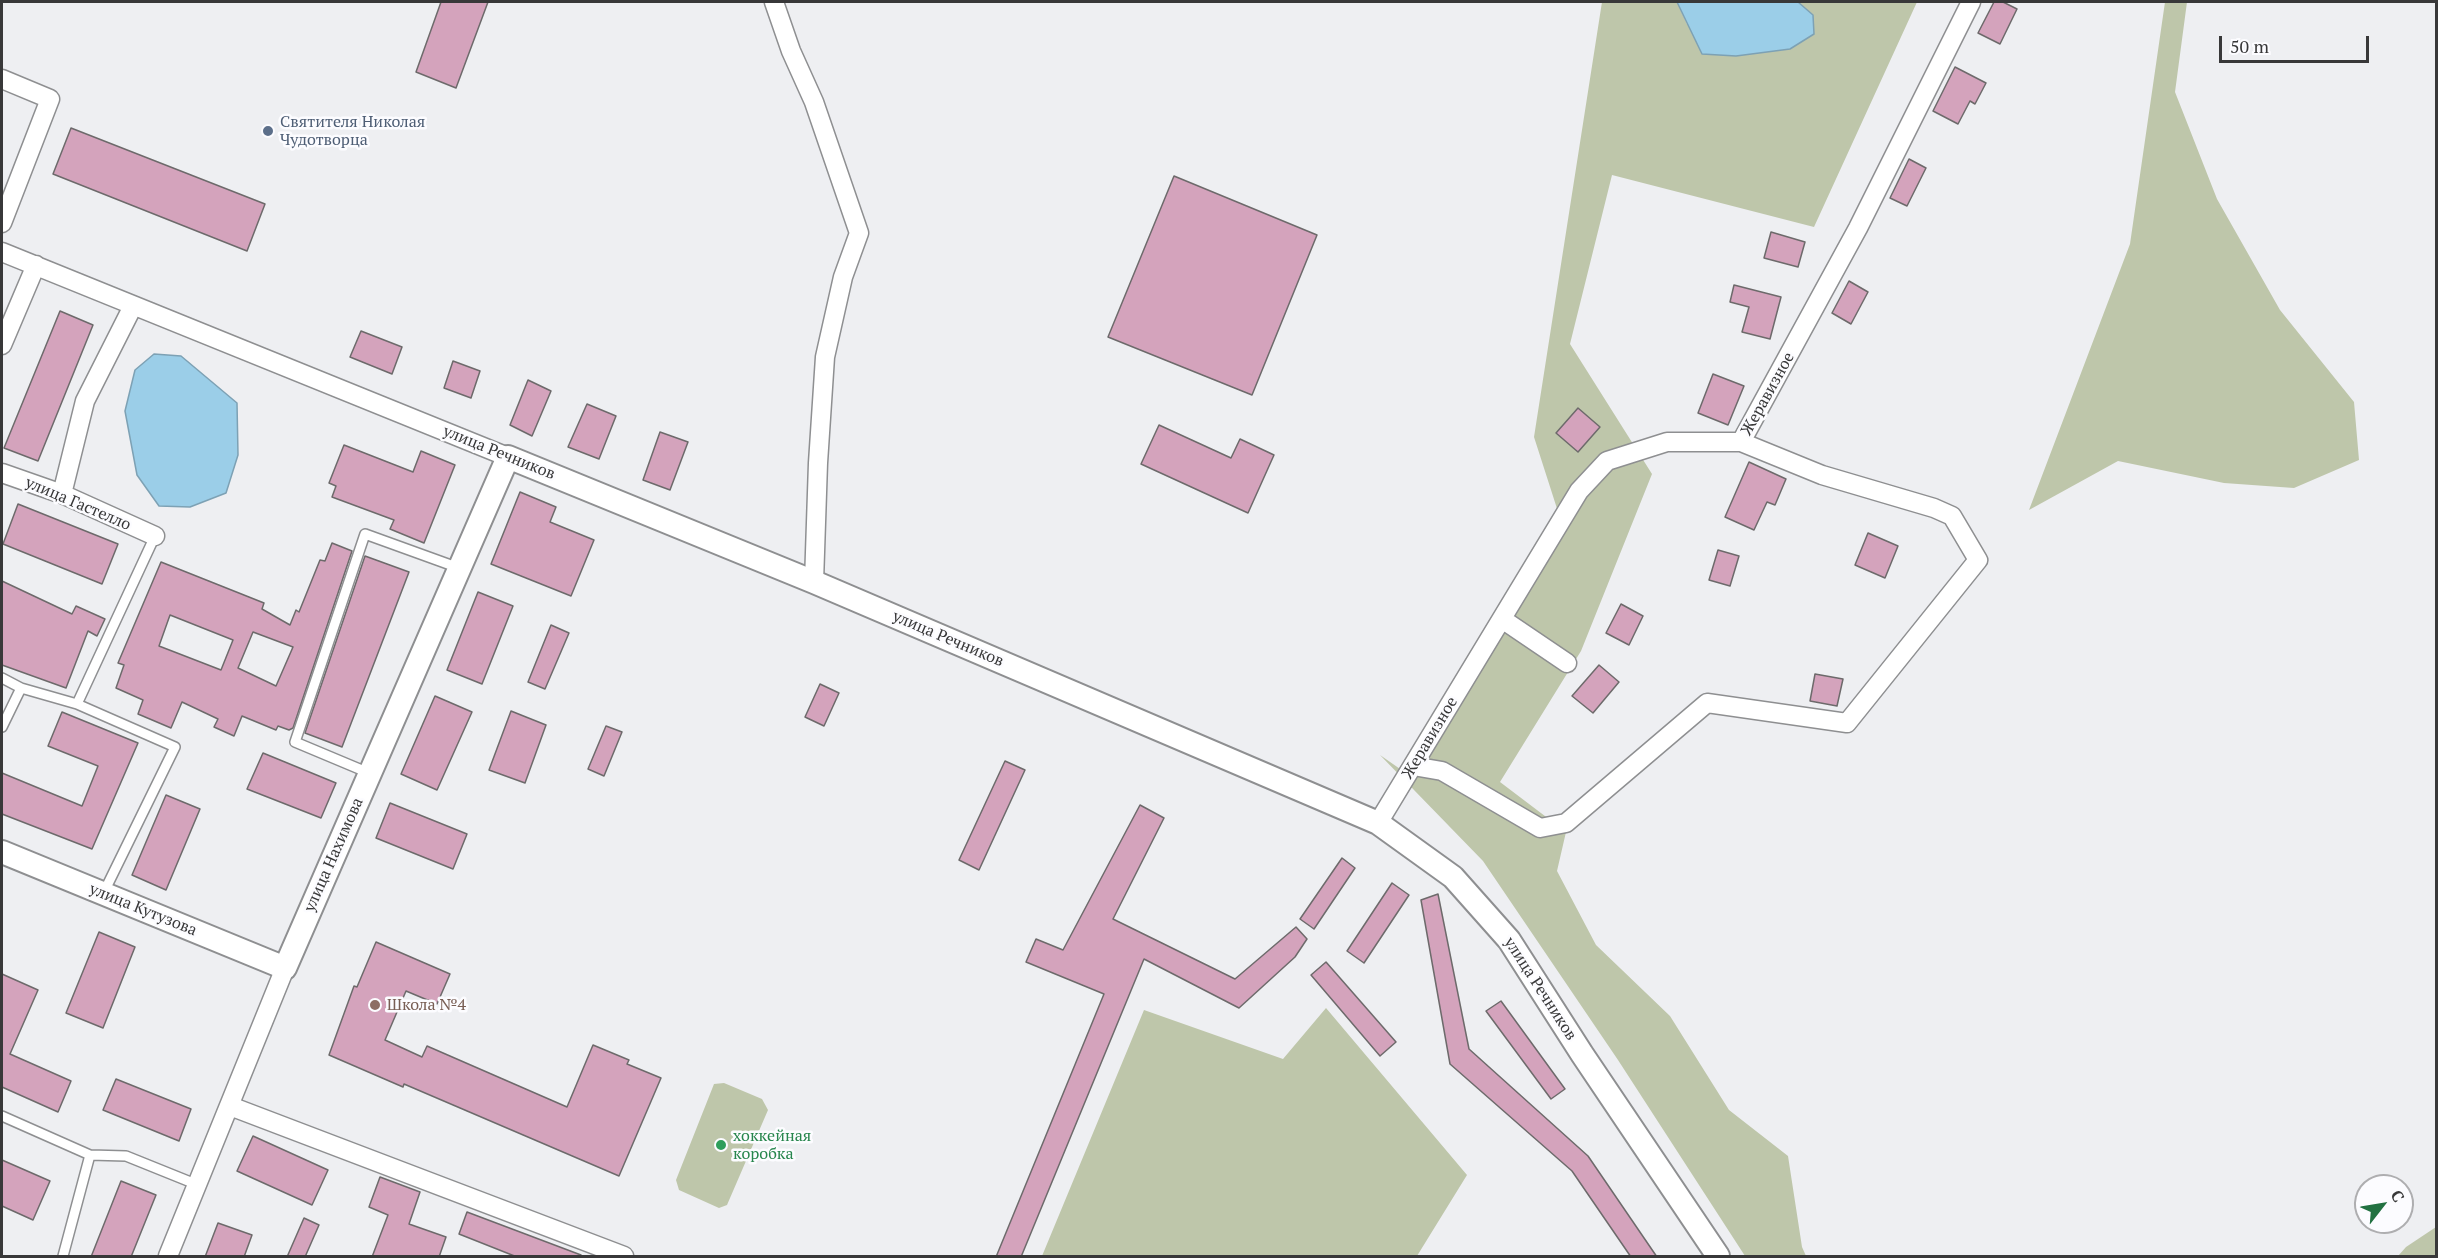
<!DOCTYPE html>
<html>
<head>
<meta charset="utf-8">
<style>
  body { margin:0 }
  #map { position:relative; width:2438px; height:1258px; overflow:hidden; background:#eeeff2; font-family:"PT Serif",serif }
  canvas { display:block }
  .frame { position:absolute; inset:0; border:3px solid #383839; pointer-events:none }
  .north { position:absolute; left:2354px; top:1174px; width:60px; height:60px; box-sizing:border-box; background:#fcfcff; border:2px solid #aeaeb0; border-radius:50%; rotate:59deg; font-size:16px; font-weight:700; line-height:24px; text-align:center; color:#383839 }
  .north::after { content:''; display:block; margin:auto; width:21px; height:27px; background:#227141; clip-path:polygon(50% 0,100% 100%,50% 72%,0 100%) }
  .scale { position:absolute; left:2219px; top:36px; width:150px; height:27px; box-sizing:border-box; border:3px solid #383839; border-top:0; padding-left:8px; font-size:18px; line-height:21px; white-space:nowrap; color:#383839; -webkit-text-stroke:4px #fcfcff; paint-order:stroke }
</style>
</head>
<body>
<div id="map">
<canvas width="2438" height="1258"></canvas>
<div class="frame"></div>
<div class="north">С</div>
<div class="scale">50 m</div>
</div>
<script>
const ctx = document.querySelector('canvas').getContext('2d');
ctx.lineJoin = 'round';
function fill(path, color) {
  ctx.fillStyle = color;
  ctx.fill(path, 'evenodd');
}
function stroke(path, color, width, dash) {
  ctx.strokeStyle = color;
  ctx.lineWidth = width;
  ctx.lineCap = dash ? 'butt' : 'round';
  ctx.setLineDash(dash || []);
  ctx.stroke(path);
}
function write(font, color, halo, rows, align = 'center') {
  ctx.font = font + ' "PT Serif",serif';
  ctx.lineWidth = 5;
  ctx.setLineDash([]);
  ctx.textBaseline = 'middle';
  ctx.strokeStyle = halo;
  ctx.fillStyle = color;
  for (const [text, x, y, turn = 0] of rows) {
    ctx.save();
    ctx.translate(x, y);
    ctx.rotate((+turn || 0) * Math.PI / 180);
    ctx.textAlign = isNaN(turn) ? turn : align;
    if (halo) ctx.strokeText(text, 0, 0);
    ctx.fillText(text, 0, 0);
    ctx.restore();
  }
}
fill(new Path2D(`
  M1602 2H1677L1687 24 1813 15 1798 2H1917L1814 227 1612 175 1570 344 1652 474 1581 651 1500 782 1566 832 1557 871 1596 945 1670 1016 1729 1110 1788 1156 1802 1247 1806 1256H1745L1618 1060 1483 861 1380 755 1403 771 1561 521 1534 437Z
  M2165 2H2187L2175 92 2217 199 2280 310 2354 402 2359 460 2294 488 2224 483 2118 461 2029 510 2130 244Z
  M1326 1008 1467 1175 1417 1256H1042L1144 1010 1283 1059Z
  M724 1083 762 1099 768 1110 727 1205 719 1208 679 1190 676 1180 714 1084Z
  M2436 1227V1256H2398L2406 1247Z`), '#bec6aa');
const water = new Path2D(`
  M1677 2H1798L1813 15 1814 34 1790 49 1736 56 1702 54Z
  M154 354 181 356 237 403 238 455 226 493 190 507 159 506 137 475 125 411 135 370Z`);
fill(water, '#9bcee8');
stroke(water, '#7da1b4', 1.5);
const building = new Path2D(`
  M441 2H488L456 88 416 72Z
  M1994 2H2003L2017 9 2000 44 1978 33Z
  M1955 67 1986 83 1975 104 1970 101 1958 124 1933 111Z
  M71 128 265 204 247 251 53 174Z
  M1909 159 1926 168 1907 206 1890 198Z
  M1174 176 1317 235 1252 395 1108 337Z
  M1771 232 1805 242 1798 267 1764 258Z
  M1849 281 1868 292 1851 324 1832 313Z
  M1734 285 1781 297 1770 339 1742 332 1749 307 1730 302Z
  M60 311 93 325 38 461 4 448Z
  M361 331 402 347 392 374 350 357Z
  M453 361 480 371 471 398 444 388Z
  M1713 374 1744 386 1728 425 1698 413Z
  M528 380 551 391 532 436 510 425Z
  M587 404 616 416 599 459 568 447Z
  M1578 408 1600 427 1578 452 1556 433Z
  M1159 425 1231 458 1240 439 1274 455 1248 513 1141 464Z
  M660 432 688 442 670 490 643 480Z
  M344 445 413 472 421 451 455 465 424 543 390 529 394 520 332 497 336 486 329 483Z
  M1749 462 1786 479 1775 505 1767 502 1754 530 1725 517Z
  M520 492 556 507 550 522 594 540 571 596 491 564Z
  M18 504 118 544 102 584 3 544Z
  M1868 533 1898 546 1885 578 1855 565Z
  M332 543 352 551 293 728 289 730 278 726 276 730 242 716 234 736 214 727 218 719 182 702 171 728 138 714 143 700 116 688 124 665 118 663 161 562 264 603 262 609 290 625 296 610 299 612 320 560 325 561ZM170 615 233 640 221 670 159 646ZM253 632 293 647 276 686 238 668Z
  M1718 550 1739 556 1730 586 1709 580Z
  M365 556 409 572 342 747 305 733Z
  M2 581 72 614 76 606 105 619 97 636 88 631 66 688 2 665Z
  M478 592 513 606 482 684 447 670Z
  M1621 604 1643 616 1629 645 1606 633Z
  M551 625 569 633 545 689 528 682Z
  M1599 665 1619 682 1593 713 1572 696Z
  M1815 674 1843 679 1837 706 1810 701Z
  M820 684 839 693 824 726 805 717Z
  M435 696 472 712 437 790 401 774Z
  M511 711 546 725 525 783 489 770Z
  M62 712 138 743 92 849 2 814V773L82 806 98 766 48 746Z
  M606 726 622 732 604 776 588 769Z
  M263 753 336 783 321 818 247 789Z
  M1005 761 1025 770 979 870 959 860Z
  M166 795 200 809 166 890 132 875Z
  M390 803 467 834 453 869 376 838Z
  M1140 805 1164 818 1113 919 1235 979 1296 927 1307 939 1295 957 1239 1008 1144 959 1021 1257H996L1104 994 1026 962 1036 939 1063 950Z
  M1342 858 1355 868 1314 929 1300 919Z
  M1392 883 1409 895 1364 963 1347 951Z
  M1438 894 1469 1049 1588 1156 1657 1257H1631L1572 1171 1450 1064 1421 900Z
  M99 932 135 947 103 1028 66 1013Z
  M376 942 450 974 437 1004 406 991 385 1040 422 1057 427 1046 567 1107 593 1045 629 1060 627 1064 661 1078 619 1176 404 1084 403 1087 329 1055 354 986 357 987Z
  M1326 962 1396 1042 1380 1056 1311 975Z
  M2 974 38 990 10 1054 71 1081 58 1112 2 1087Z
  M1501 1001 1565 1089 1551 1099 1486 1011Z
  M116 1079 191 1109 179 1141 103 1110Z
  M253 1136 328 1170 312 1205 237 1171Z
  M2 1160 50 1181 33 1220 2 1206Z
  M380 1177 420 1192 409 1224 446 1237 439 1257H372L388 1215 369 1207Z
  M121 1181 156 1195 131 1257H91Z
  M467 1212 581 1255V1257H517L459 1234Z
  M304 1218 319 1225 305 1257H287Z
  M218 1223 252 1235 244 1257H205Z`);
fill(building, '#d4a3bc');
stroke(building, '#6d6a6b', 1.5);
const service = new Path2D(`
  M2 678 21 688 77 704 155 536
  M77 704 175 747 103 894
  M2 727 21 688
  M369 773 295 742 365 534 459 568
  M2 1116 90 1155 126 1156 198 1185
  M63 1256 90 1155`);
const minor = new Path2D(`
  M774 2 791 51 814 102 859 233 843 277 825 357 818 463 814 582
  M2 79 50 99 2 223
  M2 252 508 457
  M2 345 36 265
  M2 473 62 494 155 536
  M62 494 85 401 133 306
  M1502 619 1567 663
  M1413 766 1442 771 1540 828 1566 823 1707 703 1847 723 1978 560 1952 516 1934 508 1822 475 1741 442
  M1378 823 1579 491 1607 461 1667 442H1741L1858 228 1971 2
  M230 1106 624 1256
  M168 1256 285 968`);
const tertiary = new Path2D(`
  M2 852 285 968 508 457 814 582 1378 823 1453 877 1509 940 1582 1054 1718 1256`);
stroke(service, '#8e8f91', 12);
stroke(minor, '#8e8f91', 21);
stroke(tertiary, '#8e8f91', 26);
stroke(service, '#fff', 9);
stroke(minor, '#fff', 18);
stroke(tertiary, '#fff', 22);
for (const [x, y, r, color] of [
  [268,131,6,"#5c6f8a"],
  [375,1005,6,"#8d6e63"],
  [721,1145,6,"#2e9e5b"]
]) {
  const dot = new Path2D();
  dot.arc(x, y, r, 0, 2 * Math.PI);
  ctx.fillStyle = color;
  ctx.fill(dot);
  stroke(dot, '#fcfcff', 2);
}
write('16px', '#4e5e75', '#fcfcff', [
  ["Святителя Николая",280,122],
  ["Чудотворца",280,140]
], 'left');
write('16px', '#383839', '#fcfcff', [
  ["Жеравизное",1768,394,-61],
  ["улица Речников",499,453,22],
  ["улица Гастелло",78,504,23],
  ["улица Речников",948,639,23],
  ["Жеравизное",1430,738,-59],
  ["улица Нахимова",334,855,-66],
  ["улица Кутузова",143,910,22],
  ["улица Речников",1540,989,57]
]);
write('16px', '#785e54', '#fcfcff', [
  ["Школа №4",387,1005]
], 'left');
write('16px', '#27864d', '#fcfcff', [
  ["хоккейная",733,1136],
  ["коробка",733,1154]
], 'left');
</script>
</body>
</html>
